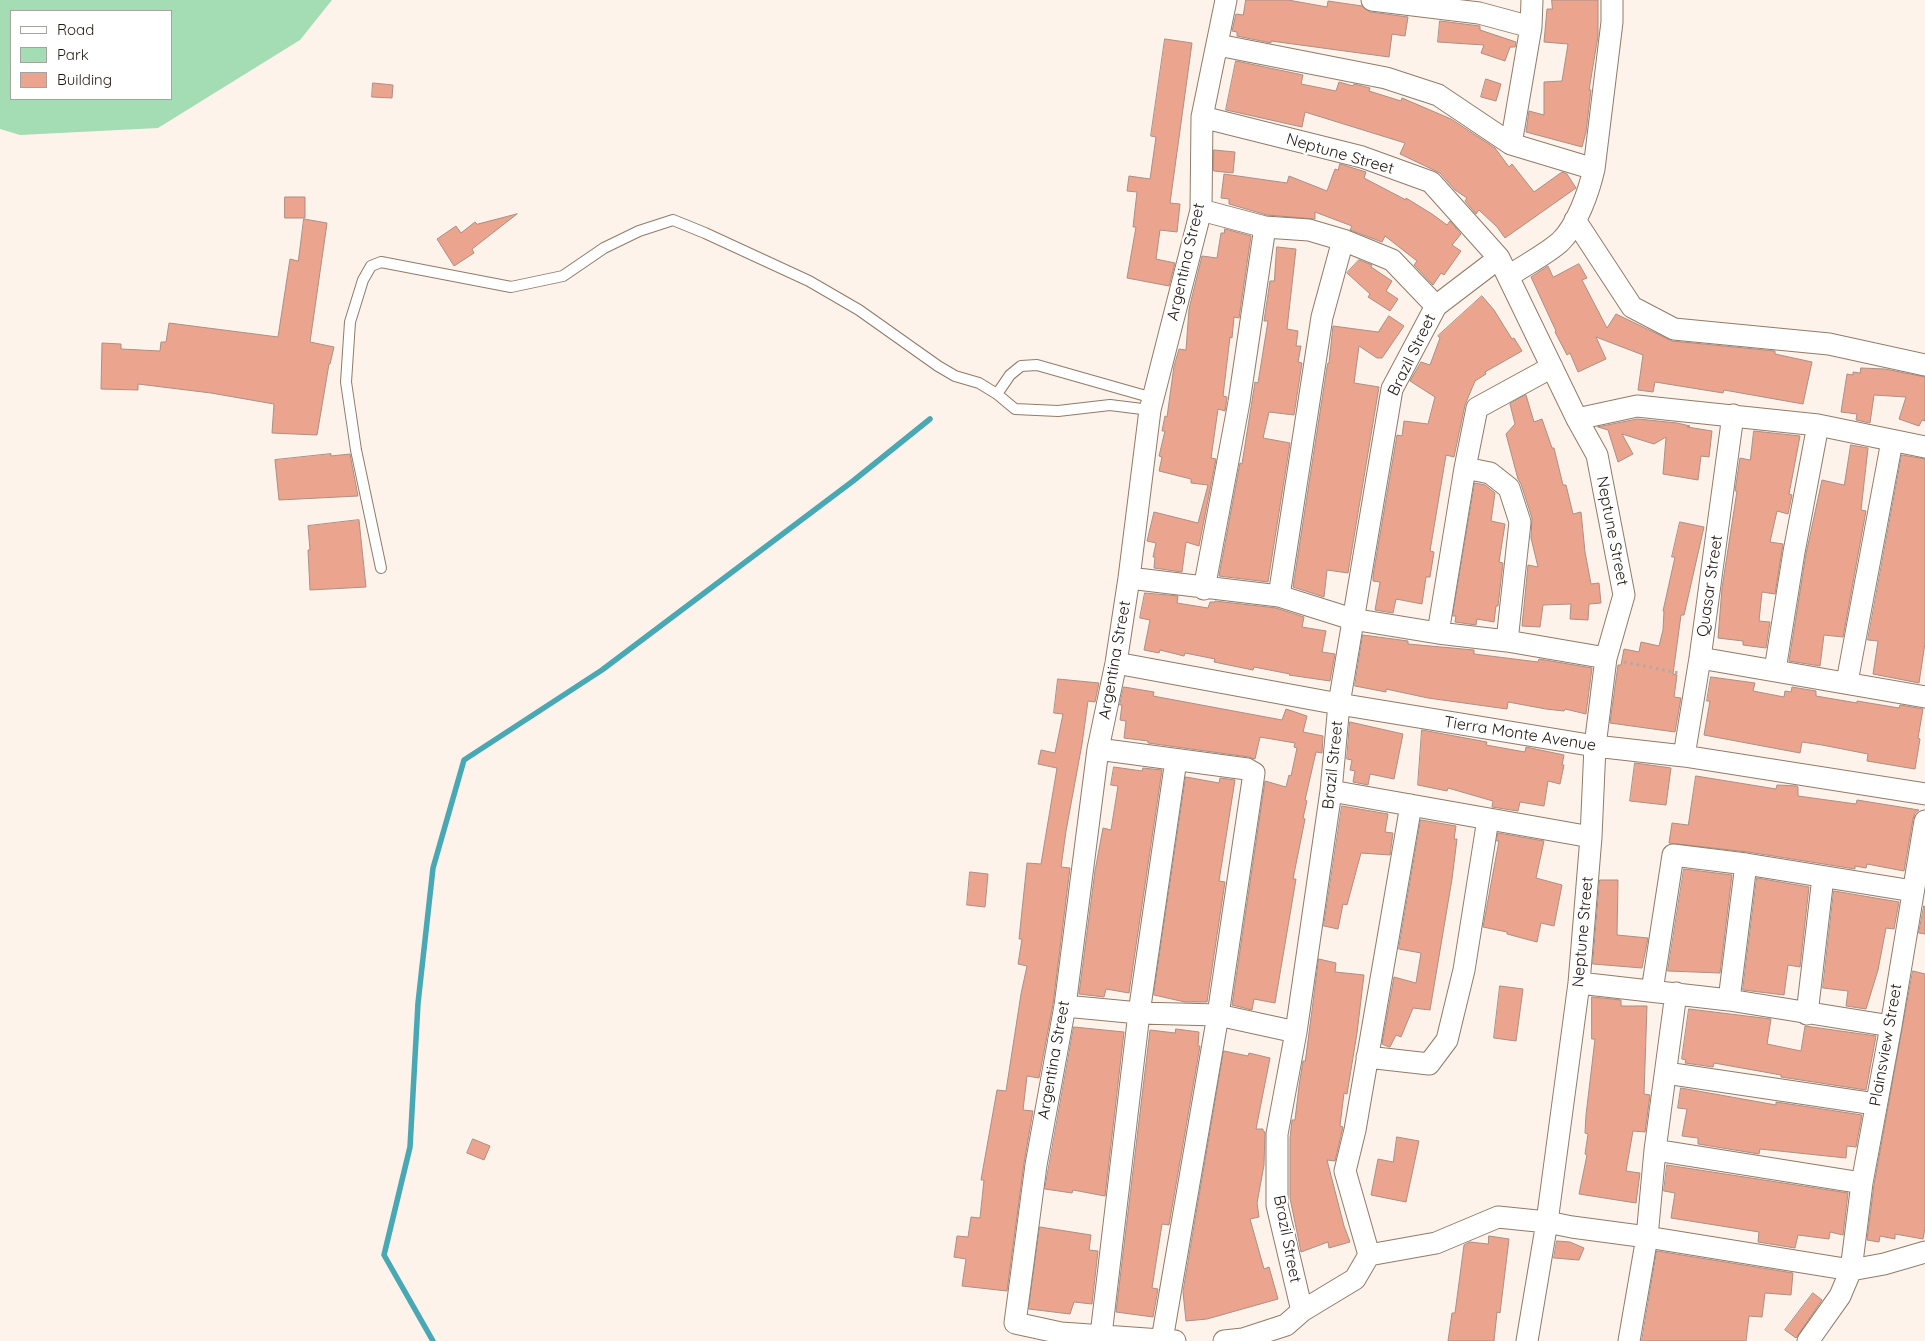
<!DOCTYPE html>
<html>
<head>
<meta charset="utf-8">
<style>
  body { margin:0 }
  #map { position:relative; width:1925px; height:1341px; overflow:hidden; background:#fdf3ea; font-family:Quicksand,sans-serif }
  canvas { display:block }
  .legend { position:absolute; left:10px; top:10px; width:162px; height:90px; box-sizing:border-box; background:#fff; border:1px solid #a6a29f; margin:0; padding:6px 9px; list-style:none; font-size:15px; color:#201710 }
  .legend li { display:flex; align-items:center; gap:10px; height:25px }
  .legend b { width:25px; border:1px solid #a6a29f }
</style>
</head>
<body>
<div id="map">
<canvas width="1925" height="1341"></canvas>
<ul class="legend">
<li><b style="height:6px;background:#fff"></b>Road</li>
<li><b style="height:14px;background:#a4dcb3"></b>Park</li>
<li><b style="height:14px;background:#eba48d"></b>Building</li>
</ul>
</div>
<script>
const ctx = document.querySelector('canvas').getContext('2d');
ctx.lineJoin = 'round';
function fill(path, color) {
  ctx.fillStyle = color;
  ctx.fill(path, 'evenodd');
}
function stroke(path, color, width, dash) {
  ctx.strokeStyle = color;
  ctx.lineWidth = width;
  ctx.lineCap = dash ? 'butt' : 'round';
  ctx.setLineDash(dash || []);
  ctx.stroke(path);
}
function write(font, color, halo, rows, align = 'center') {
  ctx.font = font + ' Quicksand,sans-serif';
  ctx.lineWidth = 5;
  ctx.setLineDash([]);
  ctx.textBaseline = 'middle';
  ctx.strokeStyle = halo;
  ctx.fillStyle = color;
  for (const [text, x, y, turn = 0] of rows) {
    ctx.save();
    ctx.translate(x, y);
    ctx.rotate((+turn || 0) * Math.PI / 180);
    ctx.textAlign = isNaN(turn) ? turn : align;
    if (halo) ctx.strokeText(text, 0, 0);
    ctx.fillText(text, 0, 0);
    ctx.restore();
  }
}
fill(new Path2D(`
  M0 0H332L300 40 158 128 20 135 0 129ZM11 11H171V99H11Z`), '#a4dcb3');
stroke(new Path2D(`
  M433 1341 384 1255 410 1147 418 1003 433 868 464 760 602 670 853 481 930 419`), '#48a8b4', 5.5);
const building = new Path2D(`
  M1246 0H1288L1327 7 1328 1 1362 6 1370 12 1408 17 1405 36 1392 34 1389 57 1271 41V43L1237 36V32L1232 31 1236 14 1243 15Z
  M1552 0H1598V36L1589 90H1591L1586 132 1582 147 1526 132 1529 111 1544 115V82L1562 81 1568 44 1544 42 1547 9H1552Z
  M1440 21 1480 26V30L1516 42 1515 47H1510L1505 61 1481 53 1484 45 1438 42Z
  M1165 39 1192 43 1170 203 1180 204 1177 232 1160 230 1156 259 1175 263 1169 286 1127 278 1136 227H1133L1137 192 1127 191 1129 176 1150 179 1156 137 1151 136Z
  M1236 61 1303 75 1301 84 1336 91 1339 82 1353 86 1354 84 1370 88 1369 91 1401 101 1402 98 1451 119 1495 148 1509 167 1512 164 1534 192 1562 172 1567 174 1576 188 1505 238 1497 227 1479 210 1476 214 1465 201 1467 198 1455 190 1440 173 1400 154 1405 143 1305 112 1302 127 1226 110Z
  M1486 79 1501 84 1496 101 1481 97Z
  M373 83 393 85 392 98 372 97Z
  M1214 150 1235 152 1233 173 1214 171Z
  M1340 164 1366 172 1364 178 1406 200V198L1432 214 1447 225 1450 221 1461 234 1452 245 1461 251 1444 275 1441 273 1433 285 1414 265 1417 261 1385 236 1382 242 1350 230 1352 226 1315 212V219L1267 215 1229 204V199L1221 198 1224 174 1287 183 1289 176 1327 191 1335 169 1338 170Z
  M285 197H305V218H285Z
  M517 214 472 249 474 253 454 266 437 239 456 226 461 233 475 222 477 224Z
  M304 219 327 223 310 342 334 347 330 364H329L317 435 272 433 274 404 211 393 138 384V390L101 389 102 343 121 344V349L160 351 161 342H166L169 323 278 337 290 259 298 261Z
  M1225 229 1251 236 1239 318 1234 317 1232 338 1230 337 1223 396 1227 397 1225 411 1218 409 1211 458 1216 459 1199 546 1186 542 1182 572 1154 568 1155 557H1153L1156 543 1147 541 1154 512 1198 523 1208 485 1191 483V479L1159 471 1162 457 1159 456 1165 431H1162L1165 416 1167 417 1174 366 1179 349 1186 350 1189 309 1202 256 1217 258 1221 233H1224Z
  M1277 247 1296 249 1287 329 1298 331 1296 346H1301L1298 362 1302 363 1294 415 1269 412 1263 438 1290 443 1268 582 1219 576 1240 463 1242 464 1255 382 1258 383 1268 321H1264L1270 281H1274Z
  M1359 260 1372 265 1371 267 1392 281 1386 291 1398 299 1390 311 1368 297 1370 294 1347 273Z
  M1579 264 1587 278 1582 280 1607 328 1616 314 1672 341 1775 351V354L1812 362 1803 404 1724 390 1723 393 1655 382 1653 392 1638 390 1643 355 1596 337 1606 359 1578 372 1570 353 1567 355 1555 332 1556 331 1531 277 1548 266 1553 277Z
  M1482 296 1494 310 1512 339 1514 338 1522 351 1485 372 1486 374 1475 381 1465 405 1454 457 1446 455 1430 551 1434 552 1430 577H1426L1422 604 1396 599 1393 613 1375 610 1380 582 1373 581V576L1397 435 1402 436 1404 421 1428 424 1435 397 1410 381 1421 362 1430 365 1440 338 1438 336Z
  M1389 316 1404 326 1382 358H1377L1359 346 1354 383 1379 387 1348 573 1327 570 1324 597 1293 587 1327 367 1328 363H1329L1333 326 1378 332Z
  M1861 368 1885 369 1925 377V421L1922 420 1919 426 1899 419 1906 397 1874 395 1870 423 1856 420 1857 414 1841 412 1847 374 1853 375V372L1860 373Z
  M1526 395 1534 422 1542 419 1552 448H1554L1563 485H1566L1573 514 1581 512 1585 552 1591 584 1599 583 1601 603 1589 604 1588 620 1570 619 1571 604 1543 605 1540 627 1522 626 1528 565 1538 567 1531 538 1532 518 1521 484 1518 479 1506 434 1515 424 1510 404Z
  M1638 419 1677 423 1690 426 1687 427 1712 431 1709 457 1701 456 1698 480 1663 474 1666 437 1654 444 1622 434 1633 454 1618 462 1608 430 1598 427Z
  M1754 431 1800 436 1789 494 1792 495 1788 514 1777 511 1770 542 1783 544 1775 594 1762 592 1759 621 1770 622 1766 648 1743 645V641L1718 638 1722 588 1737 491H1735L1740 458 1750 460Z
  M1851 445 1868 448 1861 510 1866 511 1843 637 1824 635 1820 666 1789 661 1806 554 1822 480 1844 485Z
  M331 454V456L350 454 358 496 279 500 275 460Z
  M1902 455 1925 459V643L1919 683 1873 674 1878 641 1868 640Z
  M1475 483 1485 485 1495 493 1491 521 1505 524 1499 562 1503 563 1498 606H1496L1494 622 1477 619 1476 625 1455 622 1456 616H1453Z
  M359 520 366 587 310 590 308 550H310L308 526Z
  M1680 522 1704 527 1684 615H1681L1673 674 1677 675 1674 697 1681 698 1675 732 1610 723 1618 665H1621L1624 649 1639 652 1641 642 1659 646 1663 630 1664 611H1663L1675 557H1672Z
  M1145 593 1178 596 1177 603 1208 608 1210 602H1215V601L1276 608 1304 617 1302 627 1326 631 1322 652 1335 654 1330 681 1289 675 1290 674 1254 667 1253 670 1214 662 1215 659 1185 653 1184 656 1160 650 1159 653 1144 650 1150 620 1140 618Z
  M1363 635 1408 641V644L1474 650V654L1538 662 1539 659 1592 668 1586 714 1565 709 1564 711 1546 709 1508 702 1507 709 1428 698 1386 689V692L1355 686Z
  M1711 677 1755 683 1753 691 1784 697 1785 691 1791 692 1792 687 1816 691V696L1857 703V701L1899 708 1900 705 1923 709 1918 738 1920 739 1915 769 1867 761 1868 754 1822 745 1802 742 1800 753 1704 735 1710 701H1707Z
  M1058 679 1099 683 1095 702 1088 701 1082 744 1066 831 1061 867 1070 868 1053 1004 1039 1078 1027 1076 1023 1110 1033 1111 1024 1163 1007 1291 962 1286 966 1259 954 1257 957 1236 968 1237 971 1217 980 1218 984 1180H981L997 1090 1006 1091 1021 994 1027 966 1018 964 1022 939H1019L1027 863 1041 864 1057 768 1038 764 1041 750 1055 753 1063 714 1054 713Z
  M1124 687 1154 692 1153 696 1282 720 1286 709 1307 716 1303 732 1323 736 1322 753 1316 752 1305 800 1307 801 1303 818 1305 819 1293 879H1296L1275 1003 1254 999 1252 1010 1232 1005 1265 781 1286 787 1289 775 1291 776 1297 748 1294 747 1295 743 1260 737 1255 759 1249 757 1148 743V741L1124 738 1126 721 1120 720 1122 705H1120Z
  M1350 722 1403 734 1394 779 1370 774 1368 785 1353 782 1355 771 1350 770 1352 760 1347 759Z
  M1422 730 1487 742 1486 745 1525 752 1526 747 1564 755 1562 765H1564L1560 784 1548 781 1544 806 1520 802 1518 811 1492 807 1493 801 1448 788 1447 791 1418 785Z
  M1635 763 1671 768 1666 805 1630 801Z
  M1114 767 1142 771 1143 768 1162 770 1129 993 1106 989 1104 997 1079 994 1095 871 1103 828 1111 830 1118 786 1111 785Z
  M1696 776 1776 789 1777 785 1797 786 1798 787V796L1856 804 1857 800 1919 810 1915 813 1913 819 1904 871 1867 864 1866 868 1855 866V869L1748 852 1669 843 1672 823 1688 825Z
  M1186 777 1219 783 1220 778 1235 780 1219 881 1225 882 1207 1002H1185L1154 995Z
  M1342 806 1388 814 1385 832 1393 833 1390 855 1361 853 1347 905 1343 904 1338 929 1324 926Z
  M1421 820 1456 826 1454 839H1457L1452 879 1430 1010 1413 1008 1401 1037 1396 1035 1390 1047H1389L1382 1044 1394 977 1416 983 1421 953 1399 949Z
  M1498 833 1544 841 1536 878 1562 885 1554 926 1541 923 1537 942 1507 934V932L1483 927 1499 841H1497Z
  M1684 869 1732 875 1720 973 1668 971Z
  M970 872 988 874 985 907 967 905Z
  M1757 878 1809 887 1800 967 1788 965 1784 995 1743 990Z
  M1600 880H1618L1617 935 1648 938 1642 968 1593 964Z
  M1834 891 1899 902 1894 929 1886 928 1878 970 1866 1009 1846 1006 1848 991 1823 988Z
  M1924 906 1925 907V934L1919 933Z
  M1319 959 1336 963 1335 972 1364 975 1357 1033 1347 1094 1344 1093 1340 1126 1343 1127 1335 1161 1327 1160 1344 1226 1350 1242 1329 1248 1328 1242 1301 1252 1290 1198V1138L1292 1120H1295L1299 1086 1303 1061H1305Z
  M1913 971 1925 974V1228L1923 1239 1895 1234V1239L1880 1236 1879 1242 1867 1240 1874 1185Z
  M1500 986 1523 989 1516 1041 1494 1038Z
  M1592 997 1621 1000V1006H1647L1644 1094 1650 1095 1645 1132 1633 1131 1626 1171 1640 1173 1636 1203 1579 1194 1587 1155 1585 1154 1588 1134 1585 1133 1586 1115 1595 1039H1592Z
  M1689 1009 1771 1019 1767 1044 1801 1051 1805 1026 1876 1036 1866 1090 1781 1077V1075L1714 1063 1713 1067 1685 1063 1686 1060 1682 1059Z
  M1074 1027 1124 1032 1105 1196 1073 1190 1072 1193 1045 1189Z
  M1176 1029 1199 1032 1198 1046H1200L1169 1225 1162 1224 1152 1288 1158 1289 1153 1317 1116 1312 1150 1030 1175 1033Z
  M1224 1051 1248 1056 1249 1053 1270 1058 1256 1129H1263V1131L1265 1132 1264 1165 1257 1203 1259 1217 1250 1219 1264 1269 1269 1267 1278 1299 1207 1319 1186 1321 1183 1292Z
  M1681 1088 1776 1105V1102L1862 1115 1856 1147 1847 1146 1846 1158 1760 1149 1759 1154 1698 1144V1138L1682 1136 1687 1109 1678 1108Z
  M1397 1137 1419 1141 1406 1202 1371 1195 1378 1159 1393 1162Z
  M473 1139 490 1146 484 1160 467 1153Z
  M1667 1165 1848 1193 1843 1235 1830 1232 1829 1239 1798 1235 1795 1248 1758 1242 1759 1232 1671 1218 1675 1193 1664 1191Z
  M1040 1227 1091 1235 1089 1250 1098 1251 1092 1304 1074 1302 1070 1314 1029 1309Z
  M1489 1236 1509 1239 1500 1313 1497 1312 1494 1341H1448L1452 1313H1455L1464 1245 1470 1242 1488 1244Z
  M1557 1241 1570 1242 1584 1248 1579 1260 1554 1258Z
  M1657 1251 1793 1273 1791 1295 1765 1293 1762 1317 1749 1316 1746 1341H1642Z
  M1813 1293 1822 1300 1796 1338 1785 1330Z`);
fill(building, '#eba48d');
stroke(building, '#ad8e85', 1);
const service = new Path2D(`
  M997 394 1010 375 1021 366 1037 365 1153 398
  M381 568 356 450 346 382 350 322 363 280 371 266 381 262 511 287 563 276 604 248 639 231 673 220 705 233 809 281 859 310 938 366 955 376 979 383 997 394 1015 409 1058 411 1110 405 1150 410`);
const minor = new Path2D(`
  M1372 0 1479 13 1531 27
  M1218 45 1386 78 1438 95 1511 144 1594 169
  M1202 117 1362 157 1431 182 1499 258 1577 419 1597 455 1624 595 1606 658 1595 746 1591 837 1579 983 1547 1222 1527 1341
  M1511 144 1531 27 1532 0
  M1201 210 1265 227 1309 230 1343 240 1392 260 1436 306
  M1575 220 1632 307 1674 329 1829 344 1925 365
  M1509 276C1525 265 1545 255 1560 242 1577 226 1589 191 1594 169L1612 22V0
  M1577 419 1637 406 1818 425 1925 447
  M1465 468 1490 473 1509 488 1520 522 1507 641
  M1129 578 1279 596 1352 619 1438 633 1507 641 1606 658
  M1204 589 1239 402 1265 227
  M1279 596 1322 317 1343 240
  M1438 633 1465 468 1477 408 1552 367
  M1700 658 1925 697
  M1116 663 1339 704 1595 746 1684 756 1925 794
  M1775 670 1794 552 1818 425
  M1847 682 1892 441
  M1098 749 1247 769 1254 773 1218 1015 1162 1340
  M1684 756 1700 658 1733 415
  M1331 791 1591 837
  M1579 983 1729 1000 1891 1026
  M1652 991 1673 855 1746 864 1913 891
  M1729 1000 1746 864
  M1065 1006 1139 1013 1218 1015 1296 1032
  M1807 1014 1823 877
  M1367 1057 1429 1064 1447 1040 1464 970 1488 819
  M1666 1073 1875 1104
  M1655 1150 1862 1183
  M1369 1255 1345 1171 1355 1130 1411 805
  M1302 1311 1277 1205V1134L1296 1032 1331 791 1339 704 1392 389 1436 306 1499 258
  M1101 1335 1139 1013 1176 760
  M1175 1341 1061 1333 1015 1323 1036 1165 1065 1006 1098 749 1116 663 1129 578 1150 410 1201 210 1202 117 1226 0
  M1224 1341 1243 1339 1286 1325 1302 1311 1355 1279 1369 1255 1436 1243 1498 1217 1547 1222 1572 1227 1647 1237 1851 1270 1884 1264 1925 1252
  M1629 1341 1647 1237 1655 1150 1676 993
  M1808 1341 1840 1296 1851 1270 1862 1183 1891 1026 1925 821`);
stroke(service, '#927b68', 12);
stroke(minor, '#927b68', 23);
stroke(new Path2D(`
  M1624 662 1679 673`), '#b3a9a1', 3, [2.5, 4]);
stroke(service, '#fff', 10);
stroke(minor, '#fff', 21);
write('16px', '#201710', '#fff', [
  ["Neptune Street",1340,154,16],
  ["Argentina Street",1186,262,-77],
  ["Brazil Street",1412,355,-64],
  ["Neptune Street",1612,531,79],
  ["Quasar Street",1710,586,-82],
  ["Argentina Street",1115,660,-80],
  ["Tierra Monte Avenue",1520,734,9],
  ["Brazil Street",1333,765,-84],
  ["Neptune Street",1583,932,-85],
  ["Plainsview Street",1886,1045,-80],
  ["Argentina Street",1054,1060,-80],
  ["Brazil Street",1287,1239,79]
]);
</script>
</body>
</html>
